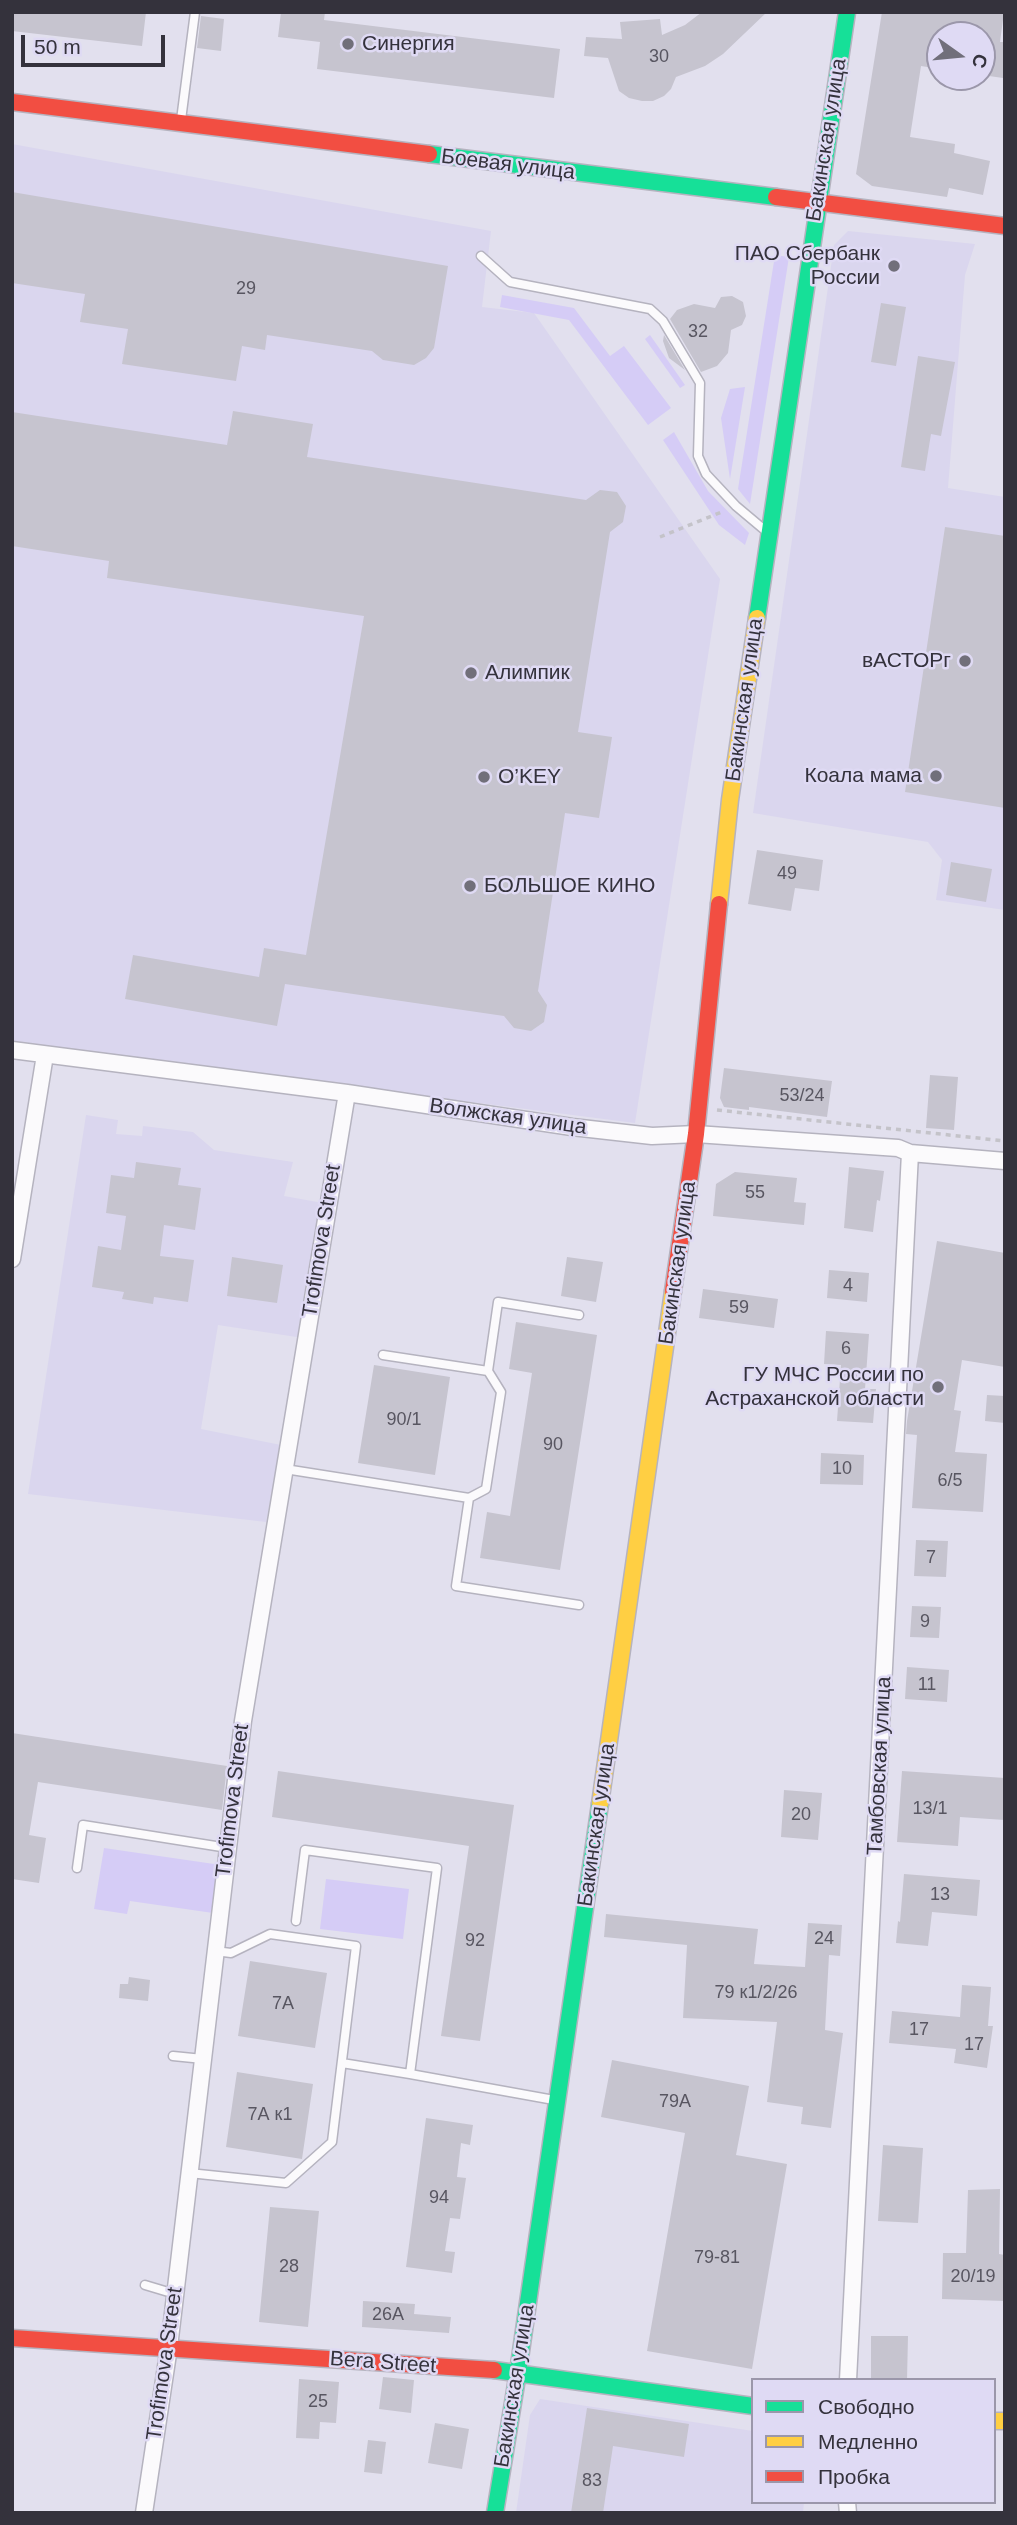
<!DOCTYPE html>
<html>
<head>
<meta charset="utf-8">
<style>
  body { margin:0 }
  #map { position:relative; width:1017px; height:2525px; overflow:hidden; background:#e2e0ee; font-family:Arial,sans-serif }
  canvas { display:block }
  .frame { position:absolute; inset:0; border:14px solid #34323c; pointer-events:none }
  .legend { position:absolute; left:751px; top:2378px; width:245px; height:126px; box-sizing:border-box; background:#dfdaf4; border:2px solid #9b97aa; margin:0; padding:9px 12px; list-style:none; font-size:21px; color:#34323c }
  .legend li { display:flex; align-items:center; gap:14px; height:35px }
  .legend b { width:35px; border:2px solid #9b97aa }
  .north { position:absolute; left:926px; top:21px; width:70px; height:70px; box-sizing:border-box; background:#dfdaf4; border:2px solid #9b97aa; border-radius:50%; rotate:105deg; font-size:19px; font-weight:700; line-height:28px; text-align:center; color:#34323c }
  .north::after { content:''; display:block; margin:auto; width:24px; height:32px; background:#716f7a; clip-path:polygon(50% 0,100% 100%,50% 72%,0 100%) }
  .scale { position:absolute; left:21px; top:35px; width:144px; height:32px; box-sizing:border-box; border:4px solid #34323c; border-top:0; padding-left:9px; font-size:21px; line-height:24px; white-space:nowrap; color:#34323c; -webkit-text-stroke:5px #dfdaf4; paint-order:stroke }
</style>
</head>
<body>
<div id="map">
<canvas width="1017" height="2525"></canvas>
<div class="frame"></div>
<ul class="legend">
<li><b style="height:9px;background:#16e098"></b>Свободно</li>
<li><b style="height:9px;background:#ffcf43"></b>Медленно</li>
<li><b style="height:9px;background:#f24e42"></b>Пробка</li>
</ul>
<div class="north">С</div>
<div class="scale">50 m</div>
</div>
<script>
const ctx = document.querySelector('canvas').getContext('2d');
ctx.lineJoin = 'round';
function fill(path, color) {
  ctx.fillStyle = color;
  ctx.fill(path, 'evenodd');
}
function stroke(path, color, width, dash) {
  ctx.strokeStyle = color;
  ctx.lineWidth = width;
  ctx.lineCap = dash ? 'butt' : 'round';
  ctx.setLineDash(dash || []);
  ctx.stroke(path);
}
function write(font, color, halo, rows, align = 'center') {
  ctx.font = font + ' Arial,sans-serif';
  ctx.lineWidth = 5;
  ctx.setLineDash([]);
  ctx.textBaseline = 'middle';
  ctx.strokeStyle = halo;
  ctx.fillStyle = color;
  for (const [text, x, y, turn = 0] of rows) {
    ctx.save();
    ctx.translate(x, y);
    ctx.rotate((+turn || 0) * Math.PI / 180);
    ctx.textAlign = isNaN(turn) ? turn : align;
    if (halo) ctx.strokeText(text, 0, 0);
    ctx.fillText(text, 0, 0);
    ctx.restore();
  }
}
fill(new Path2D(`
  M12 144 491 231 482 307 534 313 720 579 635 1123 12 1043Z
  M848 231 975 244 965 275 948 488 1005 497V910L936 900 942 860 928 842 753 813 834 245Z
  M86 1115 118 1120 116 1134 142 1136 143 1126 193 1132 214 1150 293 1162 284 1196 323 1203 303 1338 218 1325 201 1429 281 1445 266 1522 28 1494Z
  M540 2399 753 2431V2502H804L803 2513H516L530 2415Z`), '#dad6ee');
fill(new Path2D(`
  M775 255 789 257 750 504 738 489Z
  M502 295 574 308 610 356 624 346 671 408 648 425 569 320 500 307Z
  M650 335 685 385 680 388 645 339Z
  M745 387 730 479 721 418 730 389Z
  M674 432 708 491 749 533 745 545 719 525 663 440Z
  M104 1848 221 1865 213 1913 130 1901 127 1914 94 1909Z
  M326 1879 409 1889 403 1939 320 1929Z`), '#d5ccf6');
fill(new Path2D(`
  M12 12H146L142 46 12 31Z
  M281 12H325L324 20 560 49 554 98 317 69 320 42 278 37Z
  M702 12H767L723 54 705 66 676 77 671 89 664 96 653 101H642L629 98 619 91 608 58 584 56 586 37 622 39 620 22 660 19 662 35 685 25Z
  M882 12H1004L1000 42H1005L1003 78 982 75V35H940V69L921 66 910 137 955 144 954 153 990 161 983 195 949 188 947 197 872 186 856 174Z
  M201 16 224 19 221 51 197 48Z
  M12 192 448 266 434 348 426 358 414 365 383 360 372 351 267 335 265 350 242 346 236 381 122 364 128 329 80 322 85 294 12 283Z
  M732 296 743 302 746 316 742 325 731 330 728 353 717 366 701 372 670 319 677 310 694 304 715 308 721 297Z
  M881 303 906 307 896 366 871 362Z
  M664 335 685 370 669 358 663 341Z
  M918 356 955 362 941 436 931 434 925 471 901 467Z
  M233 411 313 424 307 457 586 500 600 490 617 492 626 506 623 522 610 532 578 732 612 737 599 818 565 813 538 991 547 1005 544 1022 531 1031 514 1028 504 1016 285 984 277 1026 125 999 133 955 259 977 264 948 306 955 364 616 107 578 109 561 12 546V412L227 445Z
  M945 527 1005 536V808L905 792Z
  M757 850 823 860 819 891 795 888 791 911 748 904Z
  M951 862 992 869 986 902 946 895Z
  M724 1068 832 1081 827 1117 749 1107V1110L724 1107 720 1098Z
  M930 1075 958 1077 954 1130 926 1128Z
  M136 1162 181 1168 178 1185 201 1188 195 1230 164 1225 160 1256 194 1260 188 1302 154 1297 153 1304 122 1299 124 1292 92 1287 98 1246 121 1250 126 1216 106 1213 111 1175 134 1178Z
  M849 1167 884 1171 880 1201 877 1200 873 1232 844 1228Z
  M735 1172 797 1178 794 1202 806 1203 804 1225 713 1216 716 1184Z
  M937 1241 1005 1253V1367L962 1360 954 1410 961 1411 955 1452 987 1454 983 1512 912 1508 917 1435 906 1434 907 1421Z
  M232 1257 283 1265 277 1303 227 1296Z
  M567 1257 603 1262 596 1302 561 1296Z
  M829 1270 869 1273 867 1302 827 1298Z
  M703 1289 778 1299 774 1328 699 1318Z
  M516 1322 597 1335 560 1570 480 1558 487 1512 510 1516 532 1373 509 1369Z
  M826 1331 869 1334 865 1389H876L873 1423 837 1421 841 1365 824 1364Z
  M374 1365 450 1377 435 1475 358 1463Z
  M987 1395 1005 1396V1423L985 1421Z
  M821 1453 864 1455 863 1485 820 1484Z
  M916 1540 948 1541 946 1577 914 1576Z
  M912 1606 941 1607 939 1638 910 1637Z
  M907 1667 949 1670 947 1702 905 1699Z
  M12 1733 227 1766 222 1810 38 1782 29 1835 46 1838 39 1883 12 1879Z
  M278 1771 514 1805 480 2041 441 2036 469 1846 272 1817Z
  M902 1771 1005 1778V1820L960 1817 958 1846 897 1842Z
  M784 1790 822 1793 818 1840 781 1837Z
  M904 1874 980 1880 977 1916 932 1912 928 1946 896 1943 898 1921 900 1922Z
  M606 1914 758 1929 754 1964 805 1967 808 1923 842 1925 840 1956 829 1955 825 2030 843 2033 831 2128 801 2124 803 2107 767 2102 777 2022 683 2018 687 1945 604 1937Z
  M250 1961 327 1973 315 2048 238 2036Z
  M129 1977 150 1980 148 2001 119 1998 120 1984H128Z
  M962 1985 991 1987 988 2026H993L987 2068 954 2063 956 2049 889 2043 892 2011 960 2017Z
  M612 2060 749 2086 736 2155 787 2164 752 2369 647 2351 685 2133 601 2117Z
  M237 2072 313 2084 302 2159 226 2147Z
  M426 2118 473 2125 470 2145 461 2143 457 2177 466 2178 460 2219 450 2218 445 2251 455 2252 452 2273 406 2267Z
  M883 2145 923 2148 918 2223 878 2221Z
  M1000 2189 999 2254 1005 2255V2301L942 2299 943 2253H966L968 2190Z
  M270 2207 319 2211 308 2327 259 2322Z
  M363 2301 415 2304 414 2314 451 2317 449 2333 362 2327Z
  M871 2336H908L907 2380H871Z
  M383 2377 414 2380 411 2413 379 2409Z
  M299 2379 339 2382 336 2423 320 2422 319 2439 296 2438Z
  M587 2408 689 2424 684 2457 613 2446 603 2513H571Z
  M435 2423 469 2429 462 2469 428 2463Z
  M368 2440 386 2442 382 2474 364 2472Z`), '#c6c4cf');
const lane = new Path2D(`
  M181 120 195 12
  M481 256 510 282 650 309 663 321 700 383 698 456 706 474 736 506 767 532
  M383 1355 488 1371
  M285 1469 469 1498 456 1586 579 1605
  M469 1498 486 1489 501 1392 488 1371 498 1302 579 1315
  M77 1868 83 1825 228 1848
  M296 1921 305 1850 437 1868 410 2074 554 2100
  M173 2056 203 2059
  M342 2063 410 2074
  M189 2173 286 2183 332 2142 356 1946 270 1934 231 1953 215 1951
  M145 2285 175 2294`);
const street = new Path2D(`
  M12 1050 347 1093 572 1127 652 1136 696 1134 898 1148 910 1153 1005 1161
  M12 1259 45 1055
  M848 2380 910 1153
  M847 2502 848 2513
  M144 2513 169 2347 243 1721 347 1093`);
const fast = new Path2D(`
  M429 154 776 197
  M757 618 847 12
  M494 2370 753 2406
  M495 2513 518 2372 600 1804`);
const slow = new Path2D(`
  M719 904 730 800 757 618
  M600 1804 673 1291
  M994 2421H1005`);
const jam = new Path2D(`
  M12 102 429 154
  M776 197 1005 226
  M673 1291 696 1134 719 904
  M12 2338 494 2370`);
stroke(lane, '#b5b3bf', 11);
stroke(street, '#b5b3bf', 19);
stroke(fast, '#b5b3bf', 19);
stroke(slow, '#b5b3bf', 19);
stroke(jam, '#b5b3bf', 19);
stroke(new Path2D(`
  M660 537 724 511
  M717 1110 1005 1141`), '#c4c3c9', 3.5, [5, 5]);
stroke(lane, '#fbfafc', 8);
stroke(street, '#fbfafc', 16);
stroke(fast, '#16e098', 16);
stroke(slow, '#ffcf43', 16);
stroke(jam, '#f24e42', 16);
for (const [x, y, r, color] of [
  [348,44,7,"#716f7a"],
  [894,266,7,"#716f7a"],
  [965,661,7,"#716f7a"],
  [471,673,7,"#716f7a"],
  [936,776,7,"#716f7a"],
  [484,777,7,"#716f7a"],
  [470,886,7,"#716f7a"],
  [938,1387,7,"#716f7a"]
]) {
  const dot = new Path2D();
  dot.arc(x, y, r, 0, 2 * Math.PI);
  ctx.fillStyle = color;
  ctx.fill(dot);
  stroke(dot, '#dfdaf4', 2.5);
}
write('18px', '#585661', null, [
  ["30",659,57],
  ["29",246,289],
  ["32",698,332],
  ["49",787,874],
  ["53/24",802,1096],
  ["55",755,1193],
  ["4",848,1286],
  ["59",739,1308],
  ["6",846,1349],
  ["90/1",404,1420],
  ["90",553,1445],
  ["10",842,1469],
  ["6/5",950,1481],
  ["7",931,1558],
  ["9",925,1622],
  ["11",927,1685],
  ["13/1",930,1809],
  ["20",801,1815],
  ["13",940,1895],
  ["24",824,1939],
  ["92",475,1941],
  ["79 к1/2/26",756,1993],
  ["7А",283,2004],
  ["17",919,2030],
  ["17",974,2045],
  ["79А",675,2102],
  ["7А к1",270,2115],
  ["94",439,2198],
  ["79-81",717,2258],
  ["28",289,2267],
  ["20/19",973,2277],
  ["26А",388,2315],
  ["25",318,2402],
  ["83",592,2481]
]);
write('21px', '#34323c', '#dfdaf4', [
  ["Синергия",362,44],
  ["ПАО Сбербанк",880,254,"right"],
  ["России",880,278,"right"],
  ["вАСТОРг",951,661,"right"],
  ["Алимпик",485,673],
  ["Коала мама",922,776,"right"],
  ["O’KEY",498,777],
  ["БОЛЬШОЕ КИНО",484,886],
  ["ГУ МЧС России по",924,1375,"right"],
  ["Астраханской области",924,1399,"right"]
], 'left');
write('21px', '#34323c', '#dfdaf4', [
  ["Бакинская улица",827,140,-81],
  ["Боевая улица",508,165,7],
  ["Бакинская улица",745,700,-82],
  ["Волжская улица",508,1117,8],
  ["Trofimova Street",322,1241,-81],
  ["Бакинская улица",678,1263,-82],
  ["Тамбовская улица",880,1766,-87],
  ["Trofimova Street",233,1801,-83],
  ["Бакинская улица",597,1825,-82],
  ["Bera Street",383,2363,4],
  ["Trofimova Street",165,2364,-82],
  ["Бакинская улица",515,2386,-81]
]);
</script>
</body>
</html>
